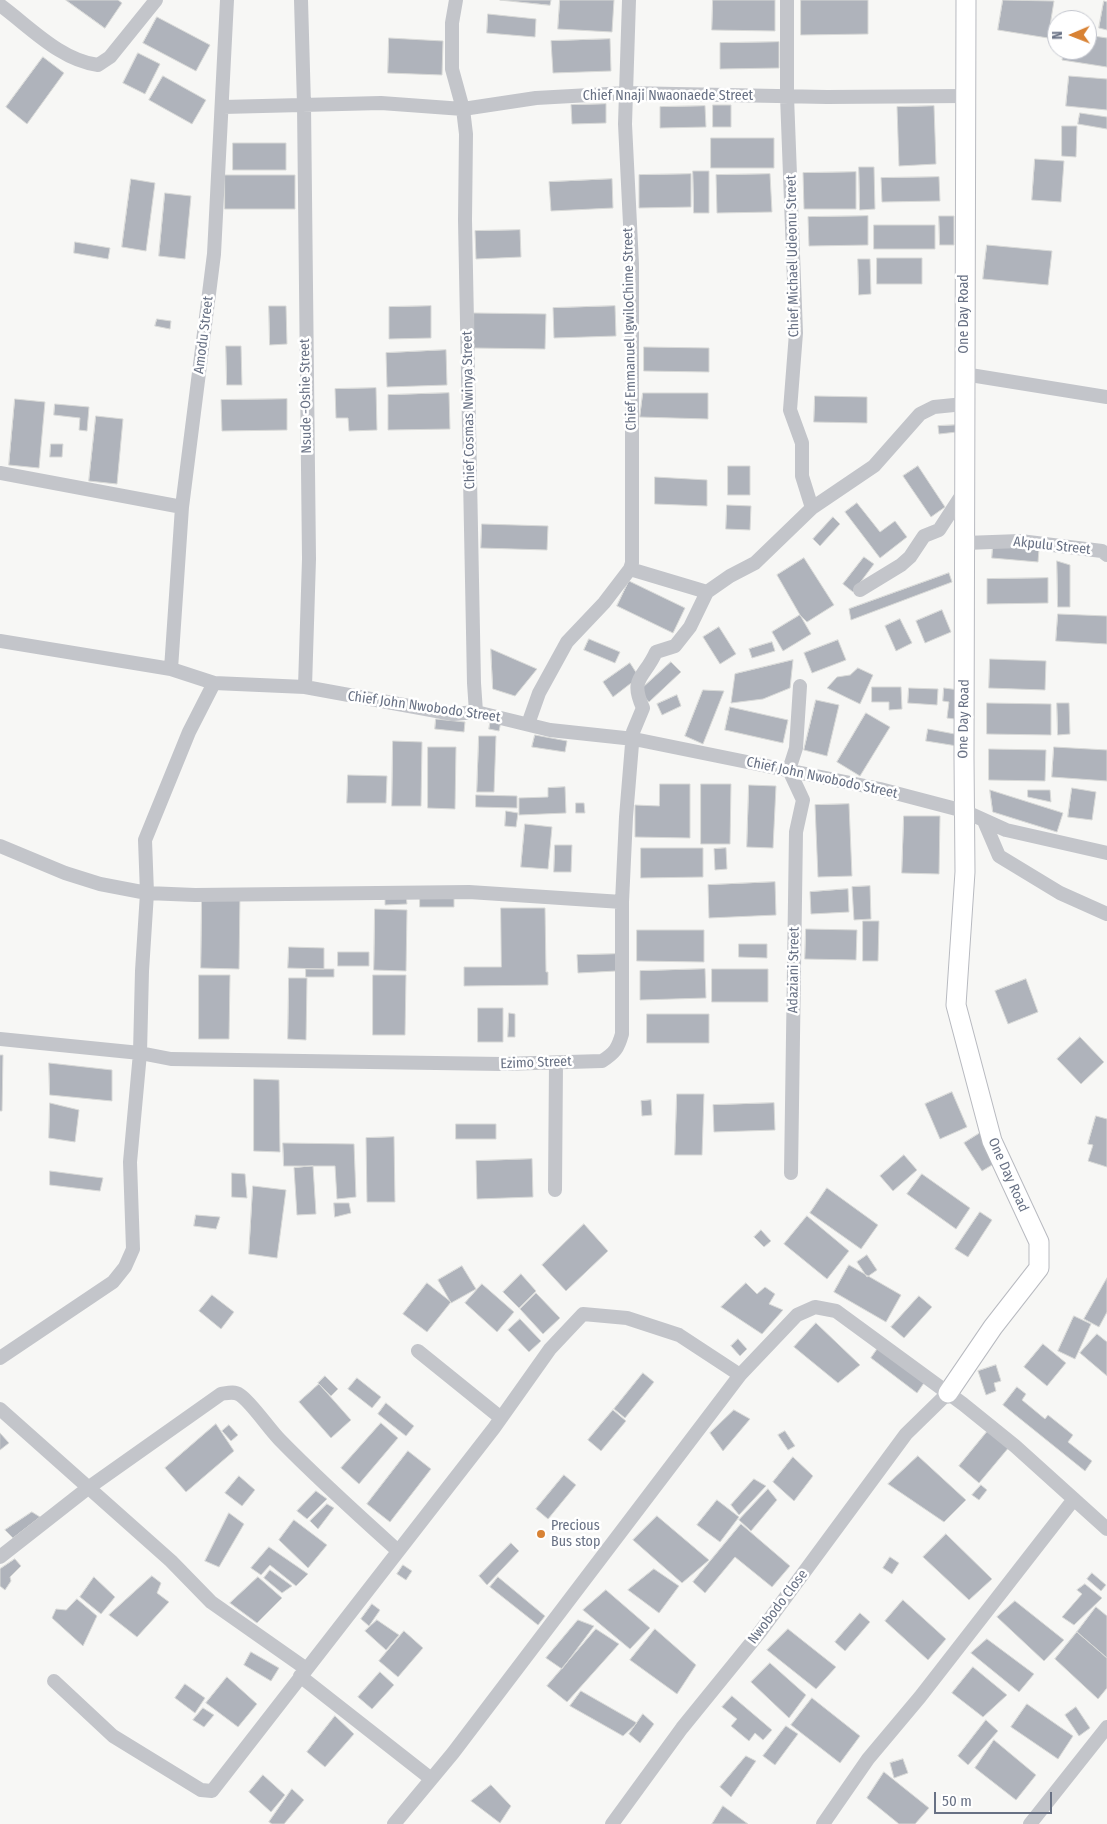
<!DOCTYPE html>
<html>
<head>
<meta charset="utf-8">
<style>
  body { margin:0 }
  #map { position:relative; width:1107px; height:1824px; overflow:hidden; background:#f7f7f5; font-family:"Fira Sans Condensed",sans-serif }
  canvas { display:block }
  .north { position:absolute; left:1047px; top:10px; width:50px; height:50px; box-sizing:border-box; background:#fff; border:1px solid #c3c6ce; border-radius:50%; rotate:269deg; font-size:14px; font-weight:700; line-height:20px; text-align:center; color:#687184 }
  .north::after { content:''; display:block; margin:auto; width:18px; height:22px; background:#d88234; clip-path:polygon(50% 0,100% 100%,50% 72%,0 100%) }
  .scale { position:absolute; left:934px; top:1792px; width:118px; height:22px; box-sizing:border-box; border:2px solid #687184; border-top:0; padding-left:6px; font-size:15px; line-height:18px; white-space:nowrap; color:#687184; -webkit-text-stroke:4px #fff; paint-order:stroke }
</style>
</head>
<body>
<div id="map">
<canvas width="1107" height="1824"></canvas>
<div class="north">N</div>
<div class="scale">50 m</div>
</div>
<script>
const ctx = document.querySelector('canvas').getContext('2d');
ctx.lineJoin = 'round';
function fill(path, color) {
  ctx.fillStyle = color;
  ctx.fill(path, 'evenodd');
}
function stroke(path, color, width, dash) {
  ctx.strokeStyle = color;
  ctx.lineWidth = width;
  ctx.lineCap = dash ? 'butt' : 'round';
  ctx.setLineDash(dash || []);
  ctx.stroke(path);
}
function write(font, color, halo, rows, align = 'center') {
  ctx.font = font + ' "Fira Sans Condensed",sans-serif';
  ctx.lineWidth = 5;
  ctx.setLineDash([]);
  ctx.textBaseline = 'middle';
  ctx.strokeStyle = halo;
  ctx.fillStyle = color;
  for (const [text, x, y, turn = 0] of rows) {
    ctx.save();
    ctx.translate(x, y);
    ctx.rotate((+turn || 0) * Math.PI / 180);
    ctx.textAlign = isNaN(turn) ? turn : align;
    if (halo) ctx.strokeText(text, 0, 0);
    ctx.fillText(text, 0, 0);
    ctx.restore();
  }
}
const building = new Path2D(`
  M66 0H118L122 3 105 28Z
  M500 0H551L550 5Z
  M560 0H614L612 32 558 29Z
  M713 0H775V31L712 30Z
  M801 0H868V34L801 35Z
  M1003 0 1054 1 1048 38 998 30Z
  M1104 1 1107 2V30L1099 28Z
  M488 14 536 19 535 37 487 33Z
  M157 17 210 45 196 71 143 43Z
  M1087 35 1107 38V67L1062 60 1064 50H1087Z
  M389 38 443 41 442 75 388 73Z
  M610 39 611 71 553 73 551 41Z
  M779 42V68L720 69V43Z
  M138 53 160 64 145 94 123 83Z
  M43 57 64 73 27 124 6 107Z
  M163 76 206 100 192 124 149 100Z
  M1069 76 1107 79V110L1066 106Z
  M606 104V123L572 124 571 105Z
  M713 105H731V127H713Z
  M705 106 706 127 660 128V107Z
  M934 106 936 164 899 166 897 107Z
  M1080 113 1107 117V129L1078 124Z
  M1062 126H1077L1076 157 1062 156Z
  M711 138H774V168H711Z
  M233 143H286V170H233Z
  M1035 159 1064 161 1061 202 1032 200Z
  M859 167H874L875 209 860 210Z
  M693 171H709V213H694Z
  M856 172V209H804L803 173Z
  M691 174V207L639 208V175Z
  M770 174 772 212 717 213 716 175Z
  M225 175H295V209H225Z
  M939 177 940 201 882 202 881 178Z
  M131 179 155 183 146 251 122 247Z
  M612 179 613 208 551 211 549 182Z
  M165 193 191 196 185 259 159 256Z
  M868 216V245L809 246 808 217Z
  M939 216H954V245H940Z
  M874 225H935V249H874Z
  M520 230 521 257 476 259 475 231Z
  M75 242 110 248 108 259 74 253Z
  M987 245 1052 251 1048 285 983 279Z
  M877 258H922V284H877Z
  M858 259H870L871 294 859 295Z
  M269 306H286L287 344 270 345Z
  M431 306V338L389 339V307Z
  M615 306 616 336 554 338 553 308Z
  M474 313 546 314 545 349 474 348Z
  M157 319 171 321 170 329 155 326Z
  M226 346H241L242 385H227Z
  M644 347 709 348V372L644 371Z
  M446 350 447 385 387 387 386 353Z
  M376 388 377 430 349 431 348 418H336L335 389Z
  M449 393 450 429 388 430V395Z
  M643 393H708V419L640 417Z
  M815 396 867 397V423L814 422Z
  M15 399 45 402 39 468 9 465Z
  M287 399V430L222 431 221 400Z
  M55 404 89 407 87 431 79 430 80 418 54 415Z
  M96 416 123 419 117 484 89 481Z
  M957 425V432L939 434 938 426Z
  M51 444H63L62 457H50Z
  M728 466H750V495H728Z
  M918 466 945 507 931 517 903 476Z
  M655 477 707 480V506L655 504Z
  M857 503 880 532 895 521 907 537 880 558 845 512Z
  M727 505 751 506 750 530 726 529Z
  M833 517 840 524 820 546 813 539Z
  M482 524 548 526 547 550 481 548Z
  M993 545 1039 549 1038 562 992 558Z
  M864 557 874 564 853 592 843 584Z
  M804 558 834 605 807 622 800 615 777 575Z
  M1057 561 1070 565V607H1058Z
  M949 573 952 582 851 620 849 609Z
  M1048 578V603L987 604V579Z
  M629 581 685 608 673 633 617 606Z
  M942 610 951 632 925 643 916 621Z
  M1058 614 1107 616V644L1056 641Z
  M800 615 811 634 783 651 772 632Z
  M900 619 912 643 896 651 885 626Z
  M719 627 736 654 720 664 703 637Z
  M589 639 620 652 615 663 584 650Z
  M838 640 846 660 812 673 804 653Z
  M772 642 775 651 752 658 749 649Z
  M491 649 537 669 515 696 493 689Z
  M990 659 1046 661 1045 690 989 688Z
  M793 660 790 688 763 699 731 703 735 674Z
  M671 662 681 672 649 702 639 691Z
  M630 663 639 677 613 697 603 682Z
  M858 668 873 675 860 704 827 688 837 677 850 675Z
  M872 687H901L902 709 889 710V702H872Z
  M909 688 938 689 937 705 908 703Z
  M944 688 959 690 955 719 947 718 949 702 943 701Z
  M703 690 724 691 703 744 685 736Z
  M677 695 681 706 662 715 657 704Z
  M816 700 839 705 827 756 804 750Z
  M987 703 1051 704V735L987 734Z
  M1057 703H1069L1070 734 1058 735Z
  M730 707 788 720 783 743 725 730Z
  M866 713 890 727 860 776 837 762Z
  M492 715 502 717 499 731 489 729Z
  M436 719 465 722 464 732 435 729Z
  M928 729 960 735 957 746 926 741Z
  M535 735 567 741 565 752 532 747Z
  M479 736H496L494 792H477Z
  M393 741 422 742 421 806H392Z
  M428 747H456L455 809 428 808Z
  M1054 747 1107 750V781L1052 777Z
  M989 749 1046 750 1045 781 989 780Z
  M348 775 387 776 386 803H347Z
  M660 784H690V838L635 837V805L659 806Z
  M701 784H731L730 844H701Z
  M749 785 776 786 773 848 747 847Z
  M565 787 566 813 519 815V798L548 797V788Z
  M1072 788 1096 792 1092 820 1068 817Z
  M990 790 1063 813 1057 832 993 812Z
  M1028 790H1050L1051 802 1028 797Z
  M476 795 517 796V808L476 807Z
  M576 803H584L585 813H576Z
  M849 804 852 876 818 877 815 805Z
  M506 811 518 813 516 827 505 826Z
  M904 816H940L939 874 902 873Z
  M525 824 552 827 548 869 521 867Z
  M555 845H572L571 872H554Z
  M641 848H703V877L641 878Z
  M726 848 727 869 715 870 714 849Z
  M775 882 776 915 709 918 708 885Z
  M870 886 871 919 854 920 852 887Z
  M848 889 849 912 811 914 810 892Z
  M202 893 240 894 239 969 201 968Z
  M406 894 407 904 385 905V895Z
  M420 894 454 895V907H420Z
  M501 908H545L546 972H548V985L464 986V967H501Z
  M375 909 407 910 406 971 374 970Z
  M863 921H879L878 961H863Z
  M806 929 857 930 856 960 805 959Z
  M637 930H704V962L637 961Z
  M739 944H767V958L739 957Z
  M289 947 324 948V969L288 968Z
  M338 952H369V966H338Z
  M616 954V971L578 973 577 955Z
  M306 969H334V977H306Z
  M705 969 706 998 640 1000V971Z
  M712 969H768V1002H712Z
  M199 975H230L229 1039H199Z
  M373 975H406L405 1035H373Z
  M289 978H307L306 1040 288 1039Z
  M1026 979 1038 1012 1008 1024 995 991Z
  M478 1008H503V1042H478Z
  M509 1013 515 1014V1037H508Z
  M647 1014H709V1043H647Z
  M1080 1037 1104 1062 1081 1084 1057 1059Z
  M0 1055H3L2 1111H0Z
  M49 1063 112 1070V1101L50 1095Z
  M254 1079 279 1080 280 1152 254 1151Z
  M952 1092 967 1127 940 1139 925 1104Z
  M677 1094H704L702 1155H675Z
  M651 1100 652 1115 642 1116 641 1101Z
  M50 1103 79 1110 75 1142 49 1138Z
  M774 1103 775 1130 714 1132 713 1105Z
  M1096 1116 1107 1119V1167L1088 1161 1093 1145 1088 1144Z
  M456 1124H496V1139H456Z
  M980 1133 997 1162 982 1171 964 1143Z
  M394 1137 395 1202H367L366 1138Z
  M283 1143 354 1144 356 1197 337 1199 335 1166H284Z
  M904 1155 917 1170 893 1191 880 1176Z
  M532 1159 533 1197 477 1199 476 1161Z
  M313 1166 316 1214 297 1215 294 1168Z
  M50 1171 103 1178 100 1191 50 1185Z
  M232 1173 245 1174 247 1198 232 1197Z
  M922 1174 970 1208 956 1229 907 1194Z
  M253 1186 286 1190 277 1258 249 1254Z
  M827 1188 878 1225 861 1249 810 1213Z
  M334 1203H349L351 1213 335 1217Z
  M980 1212 992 1220 968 1257 955 1249Z
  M196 1215 220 1217 216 1229 194 1226Z
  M807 1216 849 1251 827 1279 784 1244Z
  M584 1224 608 1251 566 1291 542 1265Z
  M761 1230 771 1241 764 1247 754 1237Z
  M867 1255 877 1270 867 1277 857 1262Z
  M849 1265 901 1295 886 1322 834 1292Z
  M462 1266 476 1289 451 1303 438 1280Z
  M521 1274 536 1291 519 1308 503 1292Z
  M1107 1278V1312L1099 1327 1084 1319Z
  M427 1283 451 1302 427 1332 403 1314Z
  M746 1283 757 1294 765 1287 775 1294 769 1304 783 1310 762 1334 721 1307Z
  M482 1284 514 1312 497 1332 465 1303Z
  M536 1293 560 1318 543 1334 520 1309Z
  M212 1295 234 1312 221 1329 199 1311Z
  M919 1296 932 1307 904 1338 891 1327Z
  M1074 1316 1091 1324 1075 1359 1058 1351Z
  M520 1319 541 1341 529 1352 508 1330Z
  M816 1323 860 1365 838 1383 794 1347Z
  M1097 1334 1107 1342V1376L1080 1353Z
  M738 1339 747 1349 740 1356 731 1346Z
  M1043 1344 1066 1363 1047 1386 1024 1367Z
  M880 1345 926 1380 917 1393 871 1358Z
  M996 1365 1001 1381 994 1383 996 1391 986 1395 978 1371Z
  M643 1373 654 1382 625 1418 614 1409Z
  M325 1376 338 1389 331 1396 318 1383Z
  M357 1378 381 1397 372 1408 348 1389Z
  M319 1384 351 1420 331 1438 299 1402Z
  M1017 1387 1026 1394 1022 1400 1045 1419 1048 1415 1073 1435 1068 1442 1092 1461 1085 1471 1003 1405Z
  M386 1403 414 1426 406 1436 378 1414Z
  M613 1410 626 1421 601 1451 588 1440Z
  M734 1410 750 1419 723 1451 710 1433Z
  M995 1422 1010 1446 979 1483 959 1466Z
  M381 1423 398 1438 359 1484 341 1468Z
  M216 1424 234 1451 186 1492 165 1468Z
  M229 1425 238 1435 231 1441 222 1431Z
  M785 1431 795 1446 788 1450 778 1435Z
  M0 1433 9 1443 0 1450Z
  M408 1451 431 1469 390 1522 367 1504Z
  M918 1456 966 1500 944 1522 888 1484Z
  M793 1457 813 1476 794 1501 773 1482Z
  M564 1475 576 1485 548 1519 536 1509Z
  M239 1476 255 1490 242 1506 225 1493Z
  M754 1479 766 1486 739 1515 731 1505Z
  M981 1485 987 1490 979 1500 972 1495Z
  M768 1489 777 1500 751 1531 739 1520Z
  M316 1491 327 1499 307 1519 297 1511Z
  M717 1500 739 1517 720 1542 697 1525Z
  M327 1504 334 1508 318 1529 310 1521Z
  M32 1512 40 1517 13 1538 5 1530Z
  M229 1513 244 1524 219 1567 205 1561Z
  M657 1516 709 1560 682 1583 633 1540Z
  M294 1520 327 1545 308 1568 279 1540Z
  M741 1524 790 1566 772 1587 735 1557 705 1593 693 1582Z
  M946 1534 992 1579 969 1600 923 1557Z
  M511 1543 519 1551 487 1585 479 1576Z
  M269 1547 308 1574 296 1586 270 1565 261 1575 251 1568Z
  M890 1557 899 1563 892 1574 883 1568Z
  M15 1559 21 1566 10 1577 11 1581 5 1590 0 1586V1569Z
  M403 1565 412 1571 406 1580 397 1574Z
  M654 1569 679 1586 659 1613 628 1590Z
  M270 1570 292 1586 282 1593 264 1578Z
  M1092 1573 1106 1585 1101 1591 1087 1579Z
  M152 1576 161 1583 157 1593 169 1602 137 1637 109 1615Z
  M94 1577 115 1597 101 1614 80 1597Z
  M258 1577 282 1598 257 1623 230 1603Z
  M498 1577 545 1616 538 1625 490 1587Z
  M1085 1584 1102 1598 1074 1625 1062 1617 1082 1594 1077 1590Z
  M606 1590 650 1628 630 1649 583 1610Z
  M77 1599 97 1616 83 1646 52 1618 56 1609 66 1610Z
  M903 1600 946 1639 928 1660 885 1621Z
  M1015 1601 1064 1640 1044 1661 997 1617Z
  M372 1604 380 1610 369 1626 361 1619Z
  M1096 1607 1107 1616V1658L1077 1632Z
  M860 1613 870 1622 845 1651 835 1642Z
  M377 1620 399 1635 386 1650 365 1631Z
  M578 1620 594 1626 562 1669 546 1658Z
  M596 1629 619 1644 567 1702 547 1686Z
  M655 1629 696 1665 677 1694 630 1660Z
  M788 1629 836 1667 816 1689 767 1650Z
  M404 1631 423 1648 398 1677 379 1661Z
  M1077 1632 1107 1658V1688L1098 1699 1055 1659Z
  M987 1639 1034 1674 1019 1692 971 1653Z
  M251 1652 279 1668 271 1681 244 1665Z
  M770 1663 806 1695 789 1718 751 1682Z
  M973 1667 1007 1695 983 1717 952 1693Z
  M380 1672 394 1685 372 1709 358 1697Z
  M227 1677 257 1704 238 1727 206 1703Z
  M185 1684 205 1698 195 1713 175 1698Z
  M581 1691 637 1723 623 1736 570 1706Z
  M732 1696 772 1730 763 1740 755 1733 749 1741 731 1726 737 1719 722 1707Z
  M812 1698 860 1736 840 1763 791 1725Z
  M1027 1704 1073 1736 1058 1759 1011 1727Z
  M1076 1707 1090 1728 1079 1736 1065 1715Z
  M203 1708 214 1715 204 1727 193 1720Z
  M643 1714 654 1724 640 1743 629 1734Z
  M335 1716 354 1734 325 1767 307 1752Z
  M986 1720 998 1731 968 1765 958 1756Z
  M786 1726 798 1734 775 1765 763 1756Z
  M994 1740 1036 1775 1016 1800 975 1768Z
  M746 1756 756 1761 731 1797 720 1787Z
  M903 1759 908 1773 894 1778 890 1763Z
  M884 1772 929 1808 915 1824H899L867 1798Z
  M263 1775 285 1795 271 1812 249 1792Z
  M491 1785 511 1806 500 1823 471 1801Z
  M292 1789 304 1800 284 1824H272L269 1822Z
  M723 1806 748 1824H712Z`);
fill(building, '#afb3bb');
stroke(building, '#d8d9d7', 1);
const secondary = new Path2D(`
  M948 1393 993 1327 1039 1268V1242L992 1141 956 1005 965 872 964 757 966 0`);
stroke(secondary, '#b8bac0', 21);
stroke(new Path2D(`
  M301 0 304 105 309 559 305 687
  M456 0 452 23V69L463 109 466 134 465 220 474 683 476 712
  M787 0V96L796 333 790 410 802 443V476L812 508
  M0 5C30 27 60 60 98 65L110 57 156 0
  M223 107 381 103 463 109 536 98 626 93 827 97 965 96
  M964 374 1107 397
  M0 473 182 507
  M965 543 1020 541 1102 551 1107 555
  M630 569 707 592 730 576 755 563 812 508 874 466 920 414 934 407 964 404
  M860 590 901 565 910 557 924 536 939 530 965 490
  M0 641 171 669 214 683 305 687 453 714 476 712 550 730 634 739 880 789 964 811 1006 830 1107 853
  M171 669 182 507 214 254 227 0
  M528 724 539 693 567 642 604 603 630 569 632 563V264L625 124 629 0
  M984 821 999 856 1060 893 1107 914
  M0 846 65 873 100 884 147 893 195 895 469 892 622 902
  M0 1039 140 1053 171 1059 502 1064 602 1061C615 1053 618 1048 622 1034V902L626 817 633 732 643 708C629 677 644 679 656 652L675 646 690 627 707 592
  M791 1173 796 832 803 800 789 770 796 748 800 686
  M555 1190 556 1063
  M418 1351 501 1418
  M0 1358 113 1282 125 1267 133 1249 130 1162 140 1053 142 971 147 893 145 840 189 732 214 683
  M0 1409 171 1561 211 1602 305 1668
  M0 1557 88 1488 221 1394C228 1393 234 1391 240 1395 251 1402 269 1429 280 1440 318 1479 357 1514 397 1550
  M300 1676 430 1778
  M54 1681 113 1736 201 1790 212 1791 494 1428 550 1349 583 1314 627 1318 679 1335 740 1375
  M394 1824 453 1753 740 1375 797 1315 815 1307 836 1311 963 1404 1015 1446 1107 1529
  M612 1824 682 1728 760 1632 906 1434 948 1393
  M823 1824 868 1759 920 1697 1074 1499
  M1030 1824 1107 1727`), '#c3c5ca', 14);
stroke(secondary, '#fff', 19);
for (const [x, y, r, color] of [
  [541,1534,5,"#d88234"]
]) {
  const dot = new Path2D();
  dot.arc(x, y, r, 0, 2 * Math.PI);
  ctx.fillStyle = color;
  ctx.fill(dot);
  stroke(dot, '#fff', 2);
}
write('14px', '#687184', '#fff', [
  ["Chief Nnaji Nwaonaede Street",668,96],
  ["Chief Michael Udeonu Street",793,256,-91],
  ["One Day Road",964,314,-90],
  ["Chief Emmanuel IgwiloChime Street",630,329,-91],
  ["Amodu Street",204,335,-83],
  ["Nsude -Oshie Street",306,396,-91],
  ["Chief Cosmas Nwinya Street",469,410,-91],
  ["Akpulu Street",1052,546,6],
  ["Chief John Nwobodo Street",424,707,8],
  ["One Day Road",964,719,-89],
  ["Chief John Nwobodo Street",822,778,12],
  ["Adaziani Street",794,970,-89],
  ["Ezimo Street",536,1063,-2],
  ["One Day Road",1008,1175,66],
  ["Nwobodo Close",778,1607,-53]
]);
write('14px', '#687184', '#fff', [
  ["Precious",551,1526],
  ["Bus stop",551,1542]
], 'left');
</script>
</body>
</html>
